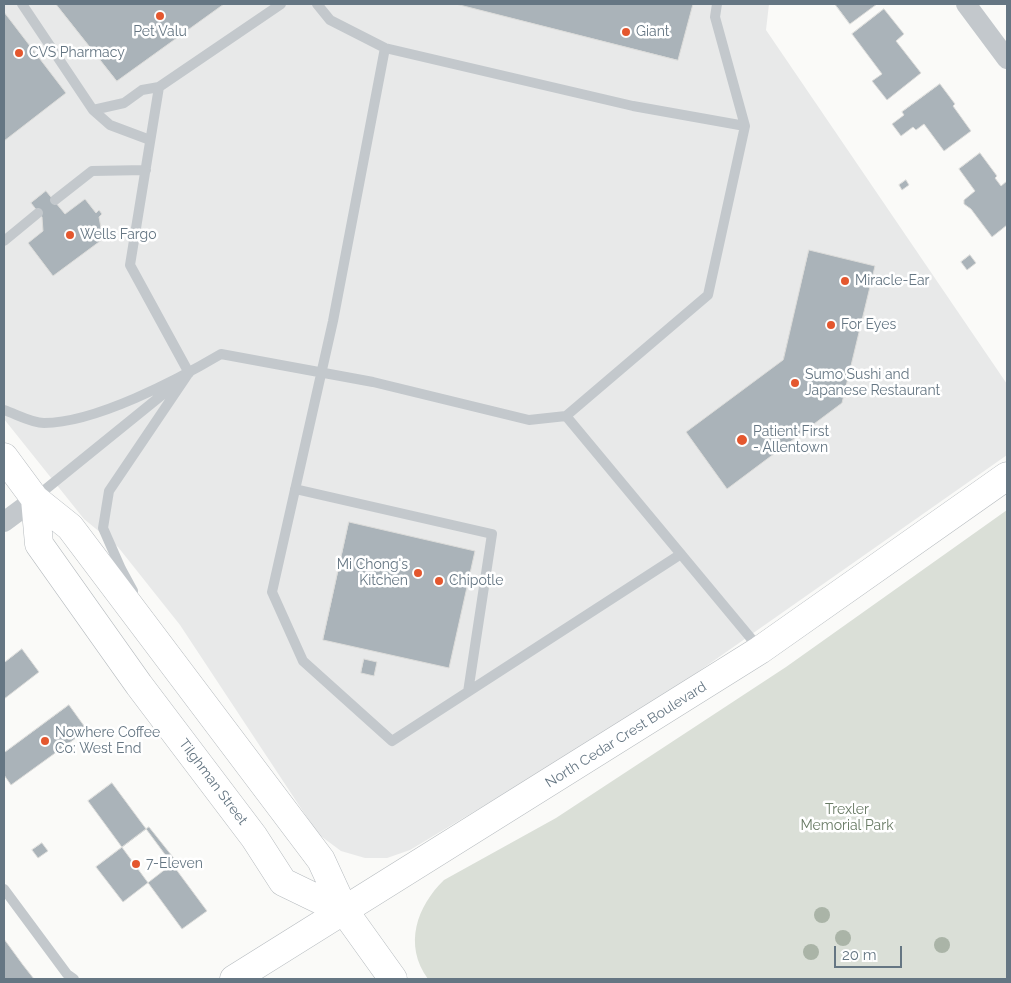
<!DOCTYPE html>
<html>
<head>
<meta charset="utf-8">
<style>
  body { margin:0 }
  #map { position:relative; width:1011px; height:983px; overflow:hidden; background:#fafaf8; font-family:Raleway,sans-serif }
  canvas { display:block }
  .frame { position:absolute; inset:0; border:5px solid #657683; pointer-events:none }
  .scale { position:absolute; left:834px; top:946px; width:68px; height:22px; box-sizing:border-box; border:2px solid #657683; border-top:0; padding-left:6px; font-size:15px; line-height:18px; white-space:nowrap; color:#657683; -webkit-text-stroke:4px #fff; paint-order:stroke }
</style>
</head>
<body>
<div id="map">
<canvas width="1011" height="983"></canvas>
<div class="frame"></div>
<div class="scale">20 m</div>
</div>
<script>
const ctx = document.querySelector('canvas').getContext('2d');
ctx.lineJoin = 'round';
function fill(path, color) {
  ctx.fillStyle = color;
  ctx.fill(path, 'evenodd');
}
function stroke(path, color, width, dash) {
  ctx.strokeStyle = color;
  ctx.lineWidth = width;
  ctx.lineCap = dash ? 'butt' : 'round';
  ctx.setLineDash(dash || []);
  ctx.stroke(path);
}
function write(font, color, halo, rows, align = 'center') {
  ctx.font = font + ' Raleway,sans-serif';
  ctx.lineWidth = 5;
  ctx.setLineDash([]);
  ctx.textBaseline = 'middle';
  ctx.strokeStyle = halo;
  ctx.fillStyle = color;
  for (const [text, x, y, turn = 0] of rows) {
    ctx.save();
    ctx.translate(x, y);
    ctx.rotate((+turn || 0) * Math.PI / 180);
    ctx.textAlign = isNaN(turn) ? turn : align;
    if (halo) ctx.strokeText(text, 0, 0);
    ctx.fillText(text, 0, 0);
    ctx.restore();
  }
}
fill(new Path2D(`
  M4 4H769L766 30 1007 384V455L645 709 410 850 387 858H365L341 851 318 834 180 625 118 547 84 519 4 419Z`), '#e8e9e9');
fill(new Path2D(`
  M1007 510V979H428C403 945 417 906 444 880L556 818 786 667Z`), '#dadfd7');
const building = new Path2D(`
  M56 4H224L117 81Z
  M456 4H693L678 60Z
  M835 4H877L850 24Z
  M884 9 904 34 896 41 921 73 887 100 872 81 882 74 852 34Z
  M4 12 66 93 4 141Z
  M940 84 955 104 953 106 971 131 944 151 924 124 916 130 913 127 901 136 892 124 904 115 902 112Z
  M980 153 997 176 995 178 1001 186 1007 181V225L992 237 971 209 964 204V200L975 191 959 169Z
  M906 180 909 185 902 190 899 185Z
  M46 191 65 214 85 199 96 213 99 210 102 214 99 217 103 239 53 276 28 243 43 231 42 217 31 203Z
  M809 250 875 266 842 403 727 489 686 432 783 360Z
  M970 255 976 263 967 270 961 262Z
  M349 522 475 551 449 668 323 640Z
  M22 649 39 672 4 699V663Z
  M364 659 377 662 374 676 361 673Z
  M69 705 87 730 11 785 4 775V753Z
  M112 783 207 911 182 929 88 801Z
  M149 827 176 861 123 902 96 867Z
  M42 843 48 851 38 858 32 850Z
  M4 939 23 965 34 979H4Z`);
fill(building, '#aab3b9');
stroke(building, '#dcdcda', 1);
const primary = new Path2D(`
  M4 457 35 499 70 527 321 860 345 912 393 979
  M35 499 39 544 139 685 254 837 283 882 345 912
  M234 979 760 650 1007 476`);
stroke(primary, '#b5babe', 29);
stroke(new Path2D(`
  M22 4 93 110 110 125 150 140
  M317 4 330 20 385 48 633 106 745 126
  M385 48 333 321 272 592 303 661 392 741 681 554
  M93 110 124 103 142 90 159 87
  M55 200 92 171 146 170
  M4 241 38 213
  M189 373 130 265 159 87 281 4
  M4 410C16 414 32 423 44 423 95 423 177 380 221 354L373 382 529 420 566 416 759 648
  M566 416 708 295 745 126 715 17 717 4
  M295 489 492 534 468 692
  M36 497 178 382
  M133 591 121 569 103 528 109 491 188 374
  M4 889 67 974 74 979`), '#c3c8cc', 10);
stroke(new Path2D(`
  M966 4 1007 59
  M4 522 35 499`), '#c3c8cc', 20);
stroke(primary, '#fff', 28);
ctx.fillStyle = '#aab4a7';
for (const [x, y] of [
  [822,915],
  [843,938],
  [942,945],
  [811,952]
]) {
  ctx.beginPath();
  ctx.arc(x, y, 8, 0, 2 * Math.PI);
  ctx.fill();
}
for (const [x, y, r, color] of [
  [160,16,5,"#e4572e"],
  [626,32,5,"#e4572e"],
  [19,53,5,"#e4572e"],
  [70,235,5,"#e4572e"],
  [845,281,5,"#e4572e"],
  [831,325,5,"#e4572e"],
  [795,383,5,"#e4572e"],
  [742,440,6,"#e4572e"],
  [418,573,5,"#e4572e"],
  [439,581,5,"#e4572e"],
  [45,741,5,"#e4572e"],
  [136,864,5,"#e4572e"]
]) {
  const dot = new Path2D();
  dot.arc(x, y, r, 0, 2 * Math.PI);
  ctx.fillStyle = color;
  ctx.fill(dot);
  stroke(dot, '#fff', 2);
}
write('14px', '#657683', '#fff', [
  ["Pet Valu",160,32,"center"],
  ["Giant",636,32],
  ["CVS Pharmacy",29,53],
  ["Wells Fargo",80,235],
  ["Miracle-Ear",855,281],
  ["For Eyes",841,325],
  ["Sumo Sushi and",805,375],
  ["Japanese Restaurant",805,391],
  ["Patient First",753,432],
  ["- Allentown",753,448],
  ["Mi Chong's",408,565,"right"],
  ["Kitchen",408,581,"right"],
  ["Chipotle",449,581],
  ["Nowhere Coffee",55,733],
  ["Co: West End",55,749],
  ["7-Eleven",146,864]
], 'left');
write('14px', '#657683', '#fff', [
  ["North Cedar Crest Boulevard",626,735,-32],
  ["Tilghman Street",213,782,53]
]);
write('14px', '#687a64', '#fff', [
  ["Trexler",847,810],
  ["Memorial Park",847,826]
]);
</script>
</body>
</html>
